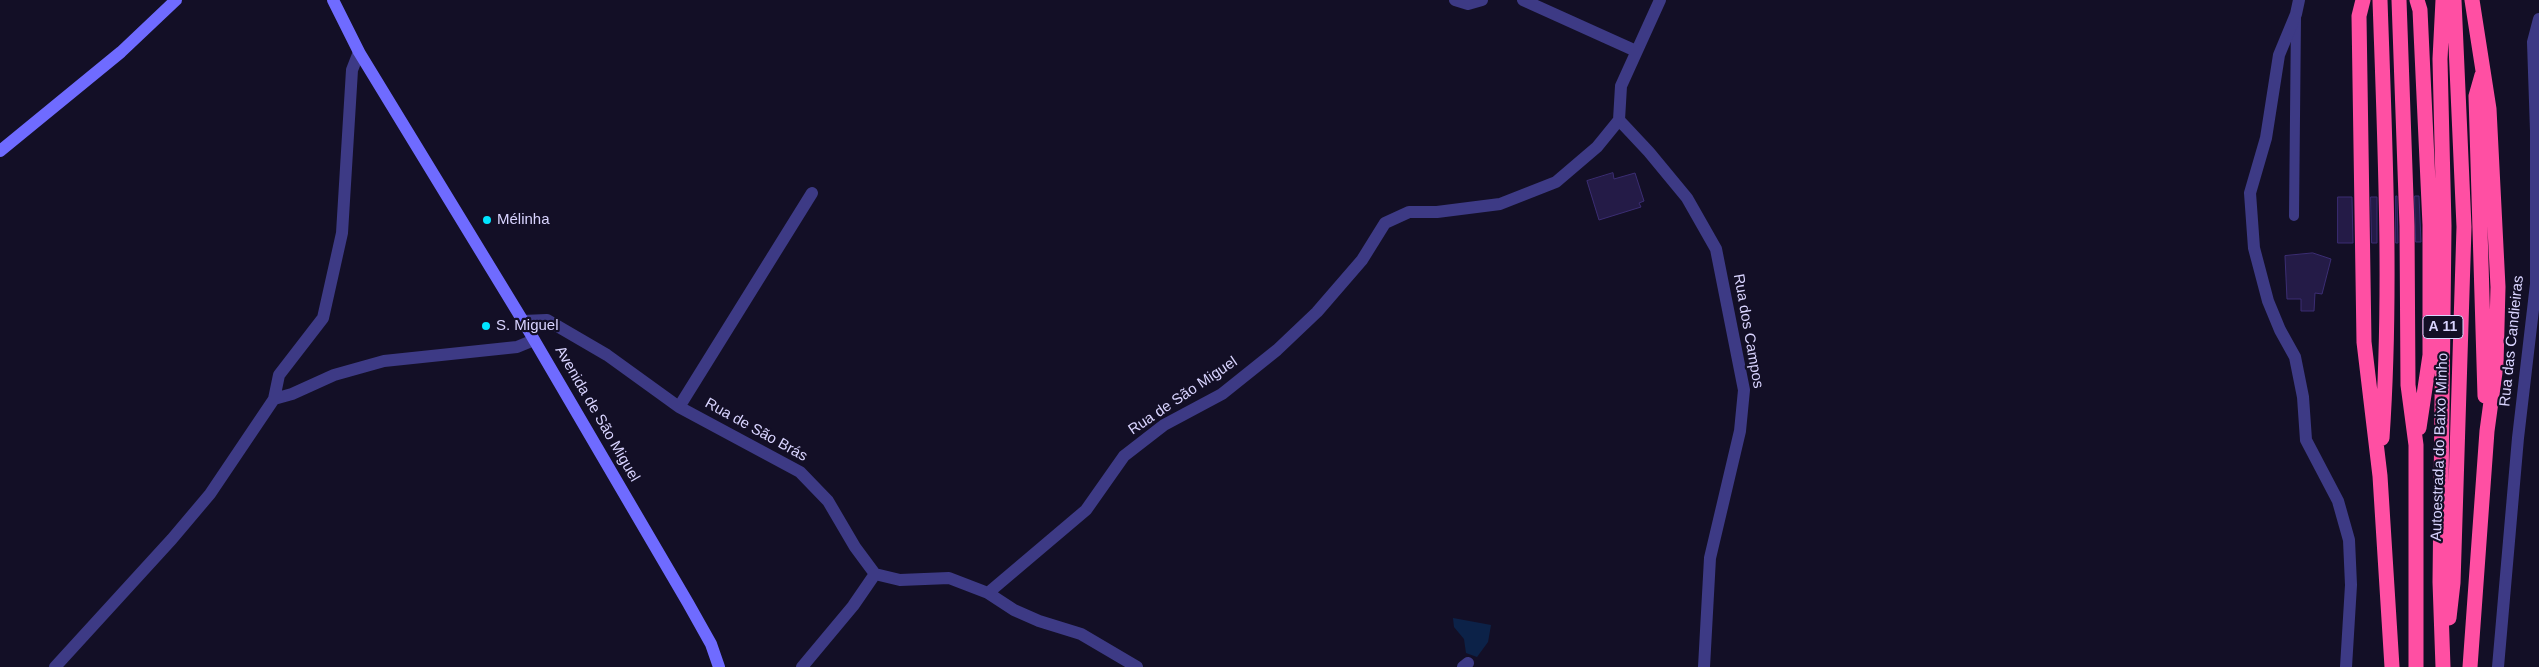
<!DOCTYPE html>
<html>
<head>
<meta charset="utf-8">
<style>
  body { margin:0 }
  canvas { display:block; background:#130f26 }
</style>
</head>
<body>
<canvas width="2539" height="667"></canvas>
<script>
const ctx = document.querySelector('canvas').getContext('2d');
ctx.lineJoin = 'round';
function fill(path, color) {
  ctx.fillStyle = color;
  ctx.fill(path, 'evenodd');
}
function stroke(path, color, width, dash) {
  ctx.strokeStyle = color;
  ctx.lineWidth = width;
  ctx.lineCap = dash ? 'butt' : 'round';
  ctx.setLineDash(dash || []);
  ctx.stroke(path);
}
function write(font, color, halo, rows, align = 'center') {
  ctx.font = font + ' Arial,sans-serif';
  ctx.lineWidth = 4.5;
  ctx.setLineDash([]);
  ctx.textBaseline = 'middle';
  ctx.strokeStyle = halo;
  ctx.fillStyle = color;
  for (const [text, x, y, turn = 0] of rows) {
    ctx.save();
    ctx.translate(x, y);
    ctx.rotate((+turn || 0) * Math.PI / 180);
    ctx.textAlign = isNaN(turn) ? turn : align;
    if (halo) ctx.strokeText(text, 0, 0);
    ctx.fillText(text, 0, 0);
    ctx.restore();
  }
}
fill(new Path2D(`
  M1453 618 1491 625 1488 642 1477 657 1466 653 1464 639 1454 627Z`), '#0c2248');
const building = new Path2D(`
  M1613 173 1614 179 1635 173 1644 201 1639 203 1641 207 1599 220 1587 181Z
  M2396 196H2397L2398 243H2396Z
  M2415 196H2419L2421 242H2416Z
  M2338 197H2352L2353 243H2338Z
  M2371 197H2377V243H2372Z
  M2313 253 2331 259 2322 294 2315 293 2314 311H2301V299H2287L2285 256Z`);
fill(building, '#241b47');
stroke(building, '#3b2d73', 1);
stroke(new Path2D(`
  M2294 216 2296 17`), '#3d3a85', 10);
stroke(new Path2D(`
  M1455 0 1468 4 1482 0
  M1523 0 1636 51
  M2299 0 2296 14 2279 55 2266 138 2250 193 2254 248 2268 301 2280 330 2295 357 2303 397 2306 440 2338 501 2349 540 2351 585 2346 667
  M1619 120 1649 152 1687 198 1716 249 1744 390 1740 431 1710 558 1704 667
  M523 321 547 320 607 355 679 407 800 472 828 501 855 547 875 574 900 580 949 578 988 593 1014 610 1039 621 1081 634 1137 667
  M274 399 292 394 334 375 384 361 517 347 534 340
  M679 407 812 193
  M988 593 1086 510 1124 456 1164 425 1222 394 1277 350 1317 312 1362 260 1385 223 1409 212H1437L1500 204 1556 182 1597 147 1619 120 1621 86 1660 0
  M55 667 172 539 210 494 274 399 279 375 323 318 342 233 352 70 359 52
  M802 667 853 606 875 574
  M1463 667 1468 663
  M2498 667 2518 438 2536 284V131L2533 42 2539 19`), '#3d3a85', 12);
stroke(new Path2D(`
  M333 0 359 52 523 321 688 603 711 644 719 667
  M0 151 121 52 176 0`), '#6f6bff', 12);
stroke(new Path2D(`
  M2363 0 2359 16 2364 342 2380 476 2392 667
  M2380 0C2385 146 2392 292 2382 438
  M2399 0 2407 226 2408 385 2416 445V667
  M2417 0 2420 10 2430 225V355L2419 428
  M2443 0 2440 59 2444 226 2440 582 2443 667
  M2482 75 2476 96 2485 396
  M2449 618 2453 583 2464 227 2454 0
  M2470 667 2487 431 2496 365 2498 287 2489 109 2472 0`), '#ff4fa3', 15);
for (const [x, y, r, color] of [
  [487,220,5,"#00e5ff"],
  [486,326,5,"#00e5ff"]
]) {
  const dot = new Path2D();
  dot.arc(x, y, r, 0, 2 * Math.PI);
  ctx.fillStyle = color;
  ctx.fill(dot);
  stroke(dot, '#130f26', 2);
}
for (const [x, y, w] of [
  [2443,327,40]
]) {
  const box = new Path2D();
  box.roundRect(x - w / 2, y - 11.5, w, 23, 4);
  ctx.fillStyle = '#130f26';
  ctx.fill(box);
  stroke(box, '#d9d4ff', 1);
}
write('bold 14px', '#d9d4ff', null, [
  ["A 11",2443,327]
]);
write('15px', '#d9d4ff', '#130f26', [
  ["Mélinha",497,220],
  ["S. Miguel",496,326]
], 'left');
write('15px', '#d9d4ff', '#130f26', [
  ["Rua dos Campos",1748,331,80],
  ["Rua das Candieiras",2512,341,-84],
  ["Rua de São Miguel",1183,396,-34],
  ["Avenida de São Miguel",597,414,60],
  ["Rua de São Brás",756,430,29],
  ["Autoestrada do Baixo Minho",2440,447,-88]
]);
</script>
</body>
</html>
